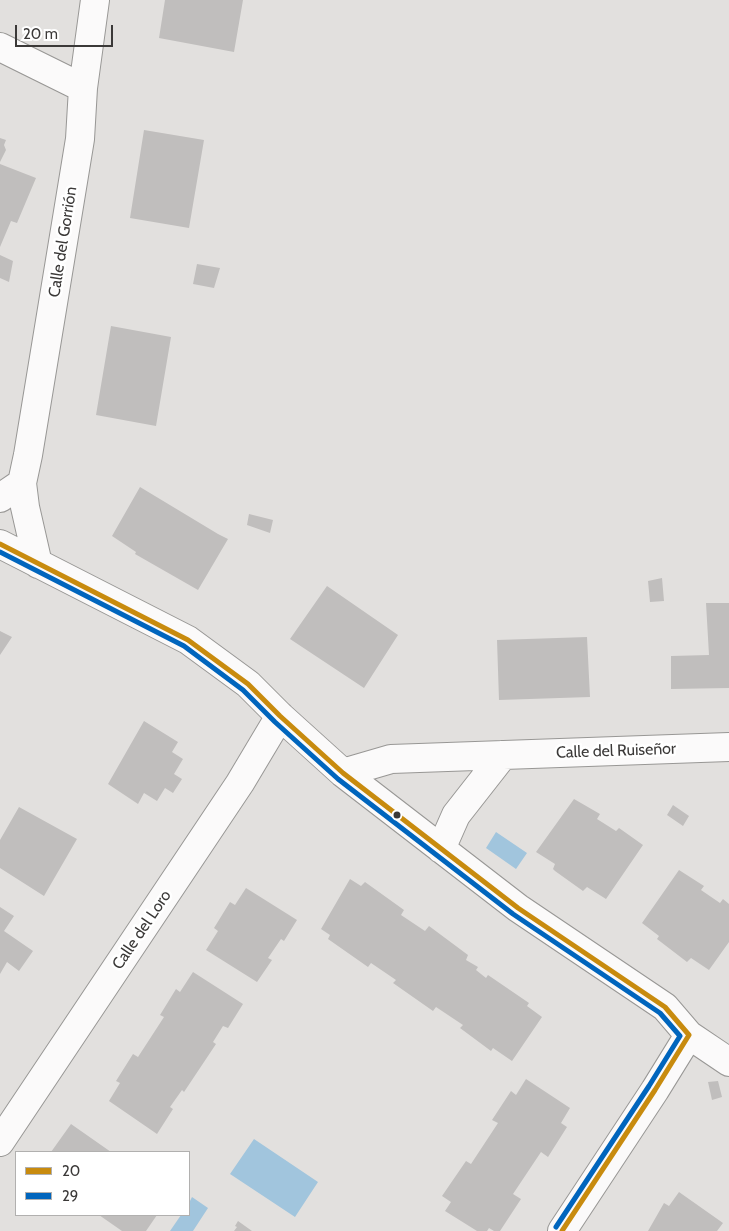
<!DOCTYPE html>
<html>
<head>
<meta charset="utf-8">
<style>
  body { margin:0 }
  #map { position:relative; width:729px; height:1231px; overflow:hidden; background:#e2e0de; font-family:Cabin,sans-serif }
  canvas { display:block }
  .legend { position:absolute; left:15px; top:1151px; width:175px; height:65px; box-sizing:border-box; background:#fff; border:1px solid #b1b0af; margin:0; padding:6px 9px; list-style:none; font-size:15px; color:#3b3938 }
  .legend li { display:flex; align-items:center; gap:10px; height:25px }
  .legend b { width:25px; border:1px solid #b1b0af }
  .scale { position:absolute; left:15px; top:25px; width:98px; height:22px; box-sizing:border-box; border:2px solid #3b3938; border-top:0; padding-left:6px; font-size:15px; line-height:18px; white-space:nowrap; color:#3b3938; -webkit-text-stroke:4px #fff; paint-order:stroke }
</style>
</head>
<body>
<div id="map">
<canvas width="729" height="1231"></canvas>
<ul class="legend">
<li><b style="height:6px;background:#c88b0e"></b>20</li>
<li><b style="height:6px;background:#0065bd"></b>29</li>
</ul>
<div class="scale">20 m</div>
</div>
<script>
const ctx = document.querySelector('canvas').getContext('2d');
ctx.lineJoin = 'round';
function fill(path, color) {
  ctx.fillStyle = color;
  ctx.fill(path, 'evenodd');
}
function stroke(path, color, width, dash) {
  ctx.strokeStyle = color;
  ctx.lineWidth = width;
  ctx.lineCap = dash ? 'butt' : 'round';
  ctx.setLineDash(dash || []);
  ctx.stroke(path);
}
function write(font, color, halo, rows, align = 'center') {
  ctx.font = font + ' Cabin,sans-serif';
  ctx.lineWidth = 5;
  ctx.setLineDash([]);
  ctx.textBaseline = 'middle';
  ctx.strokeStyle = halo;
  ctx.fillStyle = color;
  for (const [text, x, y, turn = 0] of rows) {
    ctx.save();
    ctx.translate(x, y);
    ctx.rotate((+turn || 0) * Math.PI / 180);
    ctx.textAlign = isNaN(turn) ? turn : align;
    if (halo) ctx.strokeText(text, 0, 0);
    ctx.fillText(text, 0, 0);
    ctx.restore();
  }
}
fill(new Path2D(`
  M496 832 527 853 516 869 486 848Z
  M254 1139 318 1182 295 1217 230 1174Z
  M192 1197 208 1208 193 1231H170L181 1215H189V1203Z`), '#a1c5dd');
fill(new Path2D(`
  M165 0H243L234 52 159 38Z
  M144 130 204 140 189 228 130 218Z
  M0 138 6 140 4 145 6 150 0 162Z
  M0 164 36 178 17 223 11 221 0 247Z
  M0 255 13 261 9 282 0 278Z
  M197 264 220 268 214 288 193 284Z
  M111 326 171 337 156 426 96 415Z
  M140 487 218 534 228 539 198 590 135 554 136 552 112 536Z
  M249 514 273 520 270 533 247 525Z
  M662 578 664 601 650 602 648 581Z
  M327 586 398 635 364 688 290 639Z
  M706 603H729V688L671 689V656L709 655Z
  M0 631 12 637 0 655Z
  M587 637 590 697 499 700 497 640Z
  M144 721 178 742 172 752 183 759 174 774 182 779 173 793 165 788 157 801 144 793 138 804 108 784Z
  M574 799 600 814 597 819 616 831 619 828 643 845 606 899 587 887 583 891 555 871 553 869 555 864 536 852Z
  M673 805 689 816 683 826 667 815Z
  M19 807 77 839 44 896 0 868V840Z
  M679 870 704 886 701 890 720 903 723 899 729 904V942L709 970 691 958 687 962 657 939 659 936 642 923Z
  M350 879 361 886 365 882 404 910 401 915 425 931 429 926 468 955 466 960 478 967 476 970 486 978 488 975 529 1003 527 1006 542 1017 512 1061 493 1048 491 1051 460 1028 463 1025 436 1007 433 1011 393 983 396 980 371 963 368 967 328 939 330 935 321 929Z
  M246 888 297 920 284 941 281 939 268 958 272 960 257 982 206 950 218 931 214 928 230 902 235 905Z
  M0 907 14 916 4 931 33 951 19 971 7 962 0 974Z
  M193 972 243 1004 228 1028 223 1026 213 1042 216 1044 184 1092 182 1090 170 1107 173 1109 157 1134 109 1101 120 1083 116 1081 133 1054 138 1057 164 1017 160 1015 176 989 180 992Z
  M526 1079 570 1108 561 1123 567 1127 548 1157 541 1152 513 1194 521 1199 500 1231H494L489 1228 487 1231H477L445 1211 451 1202 442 1196 466 1161 471 1164 498 1123 492 1120 511 1091 516 1095Z
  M718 1081 722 1097 712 1100 708 1082Z
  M71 1124 111 1152H51Z
  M679 1192 723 1223 717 1231H648L664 1203 669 1206Z
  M99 1215H157L146 1231H122Z
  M238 1221 252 1231H234L237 1227 235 1226Z`), '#c0bebd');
const minor = new Path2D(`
  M0 47 83 88
  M0 498 22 483
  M0 544 188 640 248 684 280 716 343 773 518 908 665 1007 689 1035 729 1062
  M38 564 25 507 22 483 28 455 80 139 83 88 95 0
  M343 773 391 759 729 747
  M441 849 456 815 503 755
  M0 1142 240 783 280 716
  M562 1231 655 1090 689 1035`);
stroke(minor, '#989795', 30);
stroke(minor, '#fbfafa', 28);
stroke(new Path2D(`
  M0 544 188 640 248 684 280 716 343 773 518 908 665 1007 689 1035 655 1090 562 1231`), '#c88b0e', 5);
stroke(new Path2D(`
  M0 552 184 646 243 690 275 722 338 779 513 914 660 1013 680 1036 649 1086 556 1227`), '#0065bd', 5);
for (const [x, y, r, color] of [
  [397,815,4.5,"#3b3938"]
]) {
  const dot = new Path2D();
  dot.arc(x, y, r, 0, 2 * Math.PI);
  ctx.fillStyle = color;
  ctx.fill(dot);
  stroke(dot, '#fff', 2);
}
write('16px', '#3b3938', '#fff', [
  ["Calle del Gorrión",63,242,-81],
  ["Calle del Ruiseñor",616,751,-2],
  ["Calle del Loro",142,930,-56]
]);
</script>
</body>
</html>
